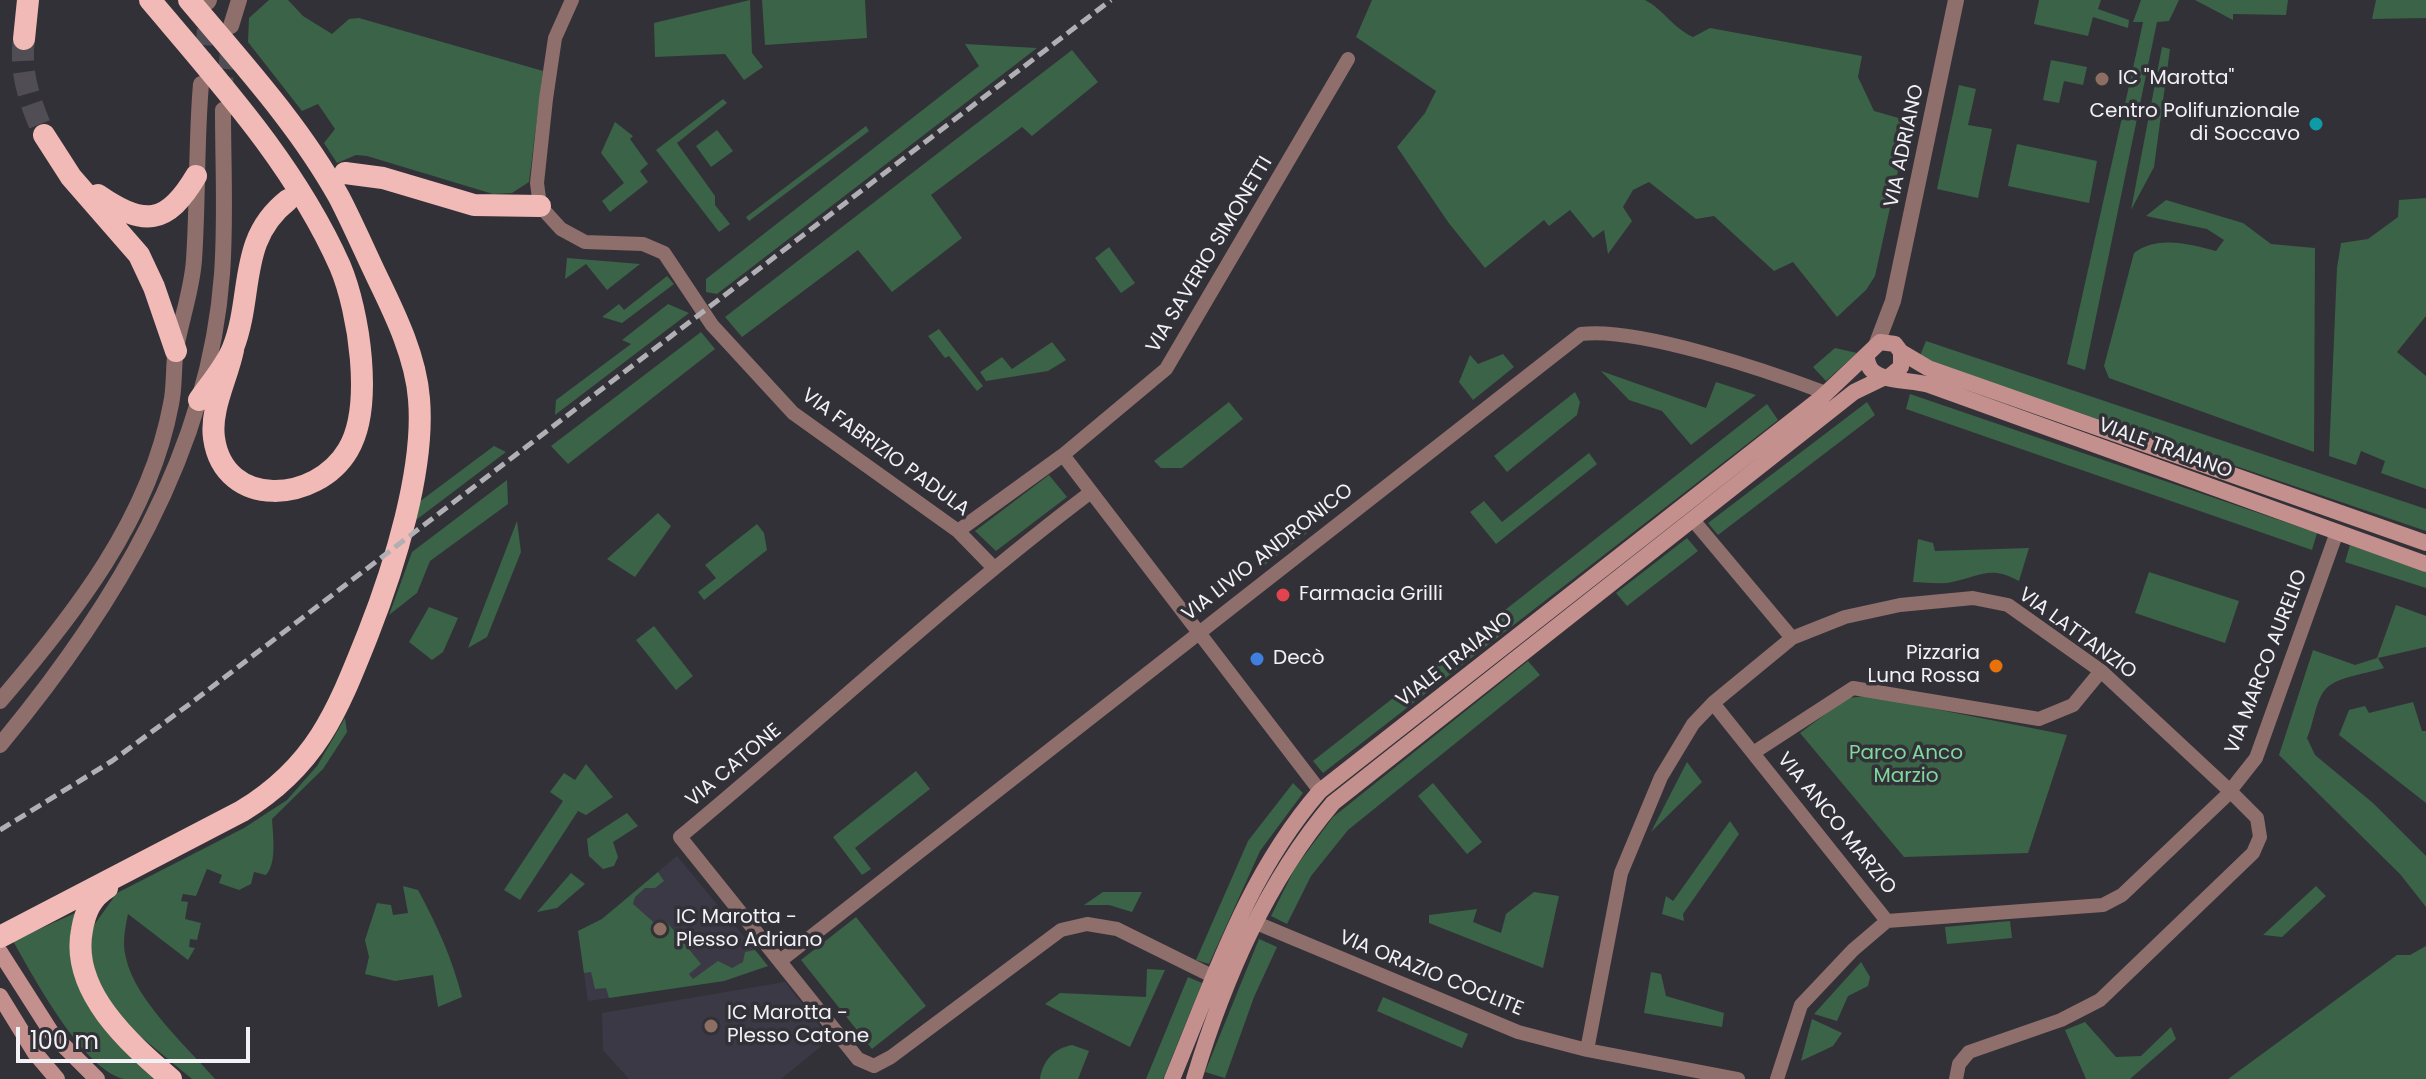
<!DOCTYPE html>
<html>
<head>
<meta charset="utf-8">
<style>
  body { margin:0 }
  #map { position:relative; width:2426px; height:1079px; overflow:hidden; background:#333138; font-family:Poppins,sans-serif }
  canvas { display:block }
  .scale { position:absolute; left:16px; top:1027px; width:234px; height:36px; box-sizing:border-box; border:4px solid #f2f1f5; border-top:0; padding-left:10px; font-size:24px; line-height:28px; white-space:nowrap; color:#f2f1f5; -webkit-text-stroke:6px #333138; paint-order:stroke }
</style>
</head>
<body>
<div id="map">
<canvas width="2426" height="1079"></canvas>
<div class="scale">100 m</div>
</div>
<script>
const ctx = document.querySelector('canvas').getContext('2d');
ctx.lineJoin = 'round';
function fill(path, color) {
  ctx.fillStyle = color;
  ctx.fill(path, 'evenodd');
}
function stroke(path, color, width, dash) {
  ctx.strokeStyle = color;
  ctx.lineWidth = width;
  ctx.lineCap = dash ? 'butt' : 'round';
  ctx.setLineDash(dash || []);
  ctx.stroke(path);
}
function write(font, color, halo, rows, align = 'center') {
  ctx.font = font + ' Poppins,sans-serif';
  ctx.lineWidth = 7;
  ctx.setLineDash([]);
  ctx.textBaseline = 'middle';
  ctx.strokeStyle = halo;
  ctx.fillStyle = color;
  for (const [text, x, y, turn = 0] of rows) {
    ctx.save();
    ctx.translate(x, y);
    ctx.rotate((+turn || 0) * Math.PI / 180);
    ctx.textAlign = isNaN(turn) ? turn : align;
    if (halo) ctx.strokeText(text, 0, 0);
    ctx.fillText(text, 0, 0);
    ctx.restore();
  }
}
fill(new Path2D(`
  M677 856 768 966 724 981 588 1001 578 931 602 919Z
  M785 982 830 1039 781 1079H629L603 1050 602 1013Z`), '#3c3946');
fill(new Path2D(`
  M269 0H288L303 16 332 34 349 19 359 18 543 71 529 182 512 193 493 194 367 156 356 155 337 163 324 143 335 129 318 104 302 111 248 42 249 18Z
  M750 0 752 53 763 67 744 80 725 54 655 57 654 23Z
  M762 0H865L867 38 765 45Z
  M1372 0H1645C1664 10 1673 28 1693 37L1710 28 1862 56 1858 77 1874 111 1909 121 1875 276 1866 290 1837 317 1793 262 1774 271 1714 216 1696 219 1649 182 1633 190 1623 207 1632 221 1608 254 1604 230 1593 238 1570 210 1549 226 1544 220 1485 268 1448 222 1397 147 1425 113 1436 91 1356 37Z
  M2039 0H2101L2098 9 2129 20 2128 28 2093 17 2088 36 2034 24Z
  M2141 0H2179L2169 21 2157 22 2085 370 2067 364 2139 41 2143 22H2133Z
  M2195 0H2288L2286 15 2233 14V20Z
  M2376 0H2426V18L2372 19Z
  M965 44 1037 48 717 294 706 292V279L979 66Z
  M2162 47 2170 49 2154 167 2131 210Z
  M1072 50 1098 82 1032 136 1022 127 931 195 962 238 892 292 858 250 742 337 725 317Z
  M2051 60 2087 67 2083 85 2064 81 2059 103 2043 100Z
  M1959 85 1976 89 1968 125 1992 129 1978 198 1937 189Z
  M723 99 727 103 677 143 715 196V205L730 224 719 232 656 150Z
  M615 122 633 136 630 139 648 164 640 171 648 182 610 212 602 201 624 183 601 153Z
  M866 126 869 131 749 221 746 217Z
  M717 130 733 151 711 167 696 146Z
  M2017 144 2097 161 2089 203 2008 186Z
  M2426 198V316L2397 352 2426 376V489L2381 473 2385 461 2361 451 2356 465 2329 456 2337 268 2341 243 2368 239 2398 217 2399 200Z
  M2166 200 2243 223 2271 244 2315 248 2314 452 2109 378 2104 366 2134 253C2158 235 2189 244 2216 251L2224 240 2207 229 2146 216Z
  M1109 247 1135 283 1121 293 1095 258Z
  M567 258 640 264 607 290 586 264 565 279Z
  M667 276 674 284 622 323 602 317 619 304 624 310Z
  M668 304 689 313 555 415 556 400 631 344 622 340Z
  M939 329 983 386 977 391 949 356 945 358 928 336Z
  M701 332 715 349 568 464 551 446Z
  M1926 341 2426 509V531L1919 358Z
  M1052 342 1066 360 1048 371 986 381 980 372 1002 357 1012 369Z
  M1835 348 1857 353 1826 381 1813 367Z
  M1503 354 1514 367 1473 400 1459 382 1470 355 1478 364Z
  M1601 371 1706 408 1716 382 1756 395 1691 445 1662 411 1629 400Z
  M1575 392 1580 402 1577 415 1507 472 1494 456Z
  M1910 394 2317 533 2312 550 1906 409Z
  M1229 402 1243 419 1182 468H1161L1154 461Z
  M1867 402 1875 415 1718 535 1708 523Z
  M1767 404 1778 420 1323 773 1313 761Z
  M494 446 506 452 416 520 419 502Z
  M1589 453 1597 464 1496 544 1470 512 1484 501 1502 522Z
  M1049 475 1067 497 996 551 975 531Z
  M507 480 508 504 430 561 417 593 389 615 412 552Z
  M658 513 671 526 635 577 607 559Z
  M517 521 521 552 487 637 468 648Z
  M1298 521 1307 533 1262 567 1254 556Z
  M757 524 764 533 767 550 704 600 698 592 716 578 705 565Z
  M1687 538 1698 551 1627 606 1616 593Z
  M1918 539 1933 543 1935 551 2029 548 2019 581C1990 565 1981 576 1952 582 1940 585 1925 582 1913 582Z
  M2350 545 2426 572V588L2345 562Z
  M2149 572 2239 601 2225 643 2135 613Z
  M2396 605 2426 616V647L2378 658 2384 668C2369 673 2342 676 2329 686 2316 695 2314 723 2307 738L2315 755 2373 803 2426 856V907L2400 874 2279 755 2313 650 2355 665 2377 658Z
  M429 607 458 618 443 652 432 660 409 642Z
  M654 626 693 676 676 690 636 640Z
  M1528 661 1540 675 1348 830 1311 876 1287 924 1271 916 1295 868 1333 817Z
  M1869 696 2067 735 2028 853 1904 857 1800 733 1847 698Z
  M2413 702 2422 731H2426V803L2339 735 2349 710 2365 706 2369 713Z
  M345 718 347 732 323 769 272 819C273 836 277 863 266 875L254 872 251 884 239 890 219 883 222 875 207 869 196 896 183 894 181 901 188 902 185 919 201 923 197 940 190 939 189 947 195 948 188 960 128 914C125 929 122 943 126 958 135 1000 187 1047 215 1079H192L128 1026 97 983 90 945 94 925 117 893 244 828 287 800 317 766Z
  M1687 762 1702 782 1651 832Z
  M586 764 613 797 586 815 578 811 520 900 504 890 563 801 550 792 564 773 575 780Z
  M916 771 930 789 855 848 871 869 862 875 833 837Z
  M1293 783 1303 793 1260 851 1209 964 1196 960 1248 841Z
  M1433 783 1482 842 1467 854 1418 796Z
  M627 813 638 826 613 842 618 857 614 866 603 869 589 856 587 839Z
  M1730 821 1739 834 1683 914 1684 921 1662 914 1666 896 1673 901Z
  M658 872 664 881 655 888H645L635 897 633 904 659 927 666 921 701 964 689 974 693 979 718 961 732 968 743 962 745 952 755 950 768 966 724 981 609 998 606 988 595 989 591 972 584 973 578 931 602 919Z
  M571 873 585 884 557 908 537 912Z
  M403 886 418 890C437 925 452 958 462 997L438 1007 433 975 395 981 365 974 369 957 365 940 377 903 391 905 393 915 408 913Z
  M2316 886 2326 896 2282 937 2263 935Z
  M1103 892H1142L1132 912 1109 905H1084Z
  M1534 892 1559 896 1543 968 1429 923V915L1477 909 1473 922 1501 933 1506 914Z
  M84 909 74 968 161 1079C150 1079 135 1079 124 1079 83 1070 33 976 13 941Z
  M856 917 926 1006 872 1049 801 960Z
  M2010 921 2012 938 1947 944 1945 927Z
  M1259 939 1277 947 1254 997 1225 1078 1205 1072Z
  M2426 946V1079H2228L2397 955H2410Z
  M1861 962 1870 977 1868 986 1848 996 1837 1021 1814 1014Z
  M1147 969 1165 970 1130 1047 1045 1004 1060 993 1146 997Z
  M1651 972 1661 974 1666 996 1724 1013 1722 1027 1644 1013Z
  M1188 977 1202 983 1163 1079H1146Z
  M1383 997 1468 1034 1462 1048 1377 1011Z
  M1812 1019 1842 1033 1833 1046 1801 1061Z
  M2085 1022 2116 1057 2141 1056 2171 1027 2176 1039 2130 1079H2086L2065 1030Z
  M1072 1045 1089 1051 1078 1079H1040C1042 1062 1054 1048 1072 1045Z`), '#3a6347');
stroke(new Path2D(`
  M202 69 206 16
  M224 93 229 40`), '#504e54', 16, [16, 8]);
stroke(new Path2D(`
  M24 39C19 74 31 104 44 135`), '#504e54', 22, [22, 11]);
stroke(new Path2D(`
  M572 0 555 38 546 99 537 183 540 206 561 229 585 242 643 244 664 253 712 325 793 413 958 531 993 567
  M1063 455 1320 791
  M1091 492C948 600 818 723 680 837L858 1059 874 1066 891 1057 1061 930 1087 924 1117 929 1214 977
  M1693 520 1792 638
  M958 531 1063 455 1166 369 1348 59
  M1713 703 1887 921
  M1753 753 1853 688 2039 719 2073 705 2101 671
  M1254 922 1518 1032 1587 1050 1738 1079
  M780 961 1581 334C1639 327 1768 371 1826 393
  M1587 1050 1621 873 1661 777 1693 724 1713 703 1792 638 1845 617 1900 605 1973 598 2008 605 2101 671 2230 791 2257 818 2260 837 2253 853 2100 1000 2061 1020 1969 1052 1959 1064 1956 1079
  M1777 1079 1801 1005 1853 950 1887 921 2103 905 2122 895 2226 796 2256 758 2337 532`), '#8f6f6c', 14);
stroke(new Path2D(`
  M208 2 209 0
  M231 26 239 0
  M1877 343 1893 301 1956 0
  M0 701C74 615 150 518 171 404 175 386 173 367 176 349 181 319 192 290 194 260 198 201 196 142 201 84
  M0 745C112 610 209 454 222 274 226 220 223 165 223 110`), '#8f6f6c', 16);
stroke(new Path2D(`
  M1901 352 1928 368 2426 543
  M1867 355C1865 385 1908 378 1929 385L2426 564
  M0 952 53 1035 97 1079
  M0 996 35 1053 57 1079
  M1172 1079C1214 978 1247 875 1320 791L1821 398 1880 342 1895 344 1901 352V367L1889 377
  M1194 1079C1224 980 1266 882 1333 803L1854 392 1883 378`), '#c3908d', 16);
stroke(new Path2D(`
  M150 0C221 84 295 165 340 266 359 311 374 407 348 450 317 503 224 510 214 438 210 409 227 379 233 350
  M24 39 28 0
  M44 135 71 177 139 255 154 287 176 351
  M345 173 383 178 474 205 540 206
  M98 195C144 227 167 225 196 176
  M199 400C210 384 226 366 233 348 254 294 237 240 288 200
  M107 888C91 898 85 912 82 930 70 991 129 1043 171 1079
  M0 937 242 811C316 766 337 712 368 634 394 568 425 469 419 399 416 358 396 316 378 279 365 252 353 224 339 197 299 125 242 63 189 0`), '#f2bab6', 22);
stroke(new Path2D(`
  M0 830 112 761 191 703 1111 0`), '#b0afb4', 5, [12, 6]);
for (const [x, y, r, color] of [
  [2102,79,8,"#8d6e63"],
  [2316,124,8,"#0f9aa8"],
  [1283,595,8,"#e0444e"],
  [1257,659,8,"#3f7fe0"],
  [1996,666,8,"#e8710a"],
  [660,929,8,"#8d6e63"],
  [711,1026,8,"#8d6e63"]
]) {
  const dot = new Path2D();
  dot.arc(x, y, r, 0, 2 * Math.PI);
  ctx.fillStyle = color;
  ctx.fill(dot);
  stroke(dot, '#333138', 3);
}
write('20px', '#f2f1f5', '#333138', [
  ["IC \"Marotta\"",2118,79],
  ["Centro Polifunzionale",2300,112,"right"],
  ["di Soccavo",2300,135,"right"],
  ["Farmacia Grilli",1299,595],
  ["Pizzaria",1980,654,"right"],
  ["Luna Rossa",1980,677,"right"],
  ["Decò",1273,659],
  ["IC Marotta -",676,918],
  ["Plesso Adriano",676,941],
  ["IC Marotta -",727,1014],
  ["Plesso Catone",727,1037]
], 'left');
write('20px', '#f2f1f5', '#333138', [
  ["VIA ADRIANO",1905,146,-78],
  ["VIA SAVERIO SIMONETTI",1210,255,-59],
  ["VIALE TRAIANO",2165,449,20],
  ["VIA FABRIZIO PADULA",885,453,36],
  ["VIA LIVIO ANDRONICO",1268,553,-38],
  ["VIA LATTANZIO",2077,634,36],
  ["VIALE TRAIANO",1455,660,-38],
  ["VIA MARCO AURELIO",2267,662,-69],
  ["VIA CATONE",734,766,-40],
  ["VIA ANCO MARZIO",1836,824,51],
  ["VIA ORAZIO COCLITE",1431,974,22]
]);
write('20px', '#7fd89c', '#333138', [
  ["Parco Anco",1906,754],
  ["Marzio",1906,777]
]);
</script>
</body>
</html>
